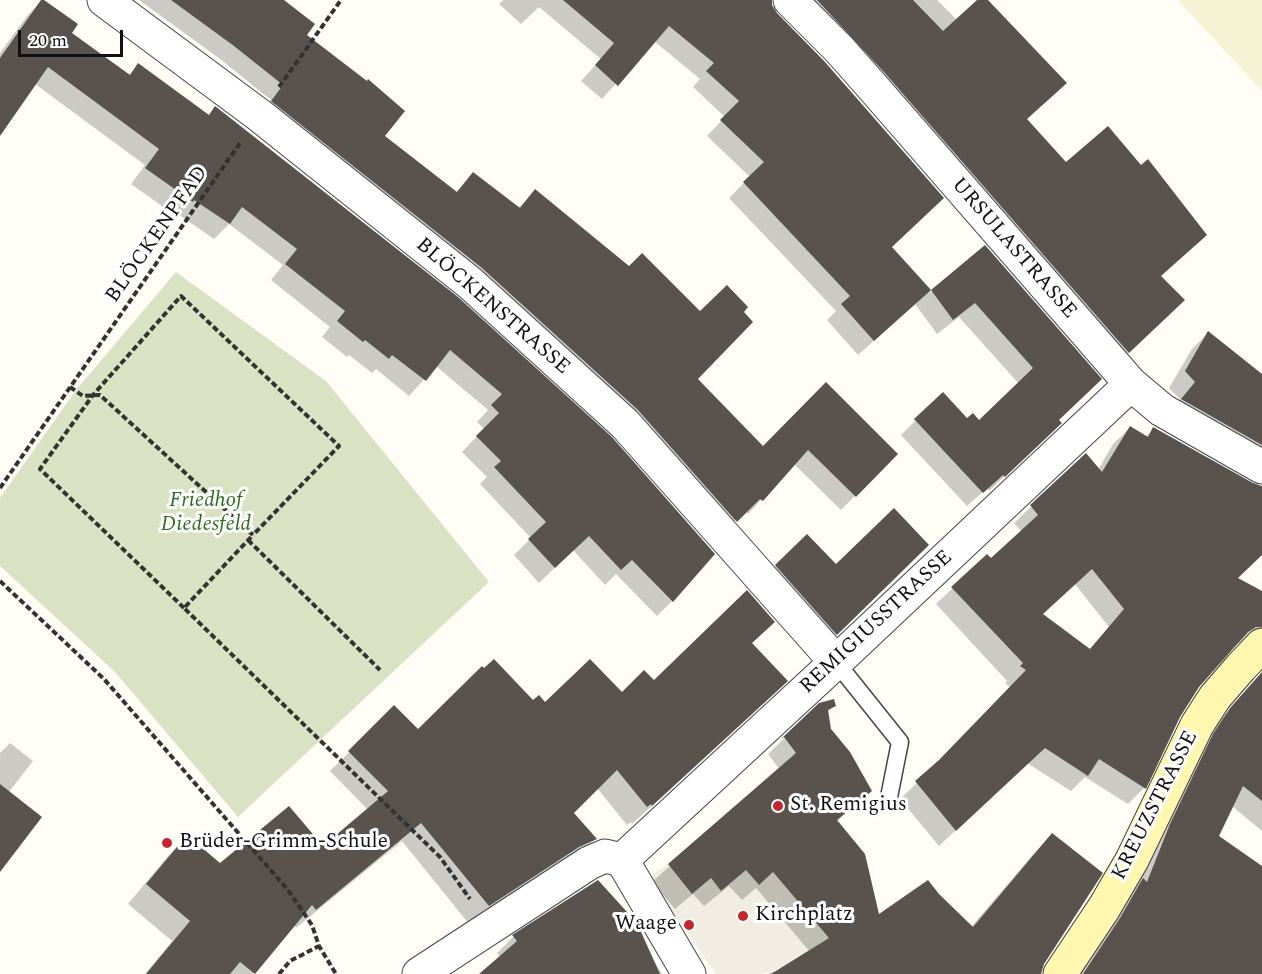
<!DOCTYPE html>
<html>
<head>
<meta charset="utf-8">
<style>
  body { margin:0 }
  #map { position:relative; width:1262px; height:974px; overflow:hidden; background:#fffdf5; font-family:Spectral,serif }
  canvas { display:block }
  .scale { position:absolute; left:18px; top:30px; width:105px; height:27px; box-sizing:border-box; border:3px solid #111; border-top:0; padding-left:8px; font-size:18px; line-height:21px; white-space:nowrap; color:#111; -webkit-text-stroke:4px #fff; paint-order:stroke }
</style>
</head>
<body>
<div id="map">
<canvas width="1262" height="974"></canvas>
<div class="scale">20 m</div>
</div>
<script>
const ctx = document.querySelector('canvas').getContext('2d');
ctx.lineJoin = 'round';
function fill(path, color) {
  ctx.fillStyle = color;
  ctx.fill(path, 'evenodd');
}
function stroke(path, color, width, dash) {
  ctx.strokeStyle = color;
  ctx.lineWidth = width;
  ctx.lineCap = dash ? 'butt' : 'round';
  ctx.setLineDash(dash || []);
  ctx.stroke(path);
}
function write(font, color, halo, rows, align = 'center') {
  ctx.font = font + ' Spectral,serif';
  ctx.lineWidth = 6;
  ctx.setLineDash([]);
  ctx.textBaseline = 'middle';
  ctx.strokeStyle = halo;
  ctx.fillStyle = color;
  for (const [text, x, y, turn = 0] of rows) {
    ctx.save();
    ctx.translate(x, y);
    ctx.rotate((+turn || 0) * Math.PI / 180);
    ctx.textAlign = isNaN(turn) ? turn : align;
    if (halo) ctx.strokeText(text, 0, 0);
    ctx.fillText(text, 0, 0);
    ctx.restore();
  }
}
fill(new Path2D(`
  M1178 0H1262V91Z`), '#f6f3d4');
fill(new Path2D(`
  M176 272 326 381 489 582 238 817 115 672 0 566V498L76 390Z`), '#d9e3c4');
fill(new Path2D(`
  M668 864 692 893 711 878 721 891 746 870 759 885 773 872 829 938 781 968 761 974H716L648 878Z`), '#f1ede2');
fill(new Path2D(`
  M42 0 70 34 128 76 139 65 208 116 216 108 457 298 672 601 657 616 616 574 605 585 573 550 539 583 514 555 531 538 480 484 487 477 462 452 484 429 477 422 488 410 436 366 409 396 376 369 372 373 349 355 347 357 322 337 330 327 271 280 283 265 229 224 214 239 178 214 176 216 131 184 145 165 35 84 0 133V53L27 16Z
  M139 0H282L305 35 383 136 455 193 473 174 518 208 535 191 696 379 763 448 896 454 841 510 794 464 748 514 745 511 722 534 469 283 258 116 271 100 220 59Z
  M503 0H770V5L891 248 931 292 985 247 1058 420 1045 438 989 491 987 488 967 506 901 435 916 420H967L979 422 1019 384 959 317 937 334 915 304 858 355 827 320 836 311 729 198 750 177 707 136 725 117 693 87 700 79 654 41 602 99 581 81 601 59 539 7 521 24 499 4Z
  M786 0H937L957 20 979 0H985L1026 120 1159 277 1168 315 1113 367Z
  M1208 333 1262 376V475L1166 416 1180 399 1169 388 1192 349Z
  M1130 428 1145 437 1154 429 1252 485 1262 487V529L1236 579 1262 593V654L1249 643H1239L1232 647 1200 684 1180 714 1144 788 1128 804 1085 777 1071 791 1027 763 939 846 900 799 937 764 1011 688 1005 683 1007 681 936 604 953 588 991 560 1022 532 1014 523 1085 455 1098 470 1113 444ZM1075 584 1109 627 1089 650 1041 615Z
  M807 536 836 566 927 545 824 647 763 578Z
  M773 622 751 644 767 700 632 824 631 822 627 825 597 788 572 813 595 839 576 858 469 924 402 841 296 928 294 925 253 974H145L172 941 128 904 168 856 187 837 220 865 323 848 368 810 330 771 394 708 418 731 533 702 545 704 622 694 654 682Z
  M1262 672V831L1232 806 1217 836 1262 868V974H1079L1127 897 1135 888 1154 842 1214 727Z
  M820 704 834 705 827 713 830 730 870 791 836 822 878 917 938 895 971 927 1035 852 1052 835 1043 963 1040 974H766L782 969 810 952 756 888 742 900 729 886 704 906 693 894 675 909 652 882 780 770 768 754Z
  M10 743 33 761 8 793 0 870V753Z
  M513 937 651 956 662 974H482L501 958 497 953Z`), '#0003');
fill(new Path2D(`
  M41 0H44L78 24 72 33 130 75 138 63 209 115 215 106 458 297 612 437 715 554 673 602 632 560 621 570 589 536 555 568 528 539 546 522 494 467 501 461 476 436 499 413 491 405 502 394 450 350 426 381 392 355 389 359 365 340 363 342 337 321 345 311 285 264 297 249 242 207 230 224 194 200 193 202 145 168 159 149 48 67 0 136V58Z
  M171 0H284L315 24 307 35 367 81 368 79 405 111 385 136 457 192 473 172 520 208 535 189 629 266 642 253 700 311 727 285 748 307 744 312 753 322 698 379 763 446 826 382 898 454 856 497 808 450 763 501 760 499 737 522 638 410 482 268 271 101 283 85 234 46Z
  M563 0H772V5L777 13 825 62 944 198 892 247 931 290 874 341 841 304 850 296 743 182 764 162 720 120 739 101 706 71 714 63 669 26 618 86 595 65 614 43Z
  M817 0H913L943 31 977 0H988L1067 83 1027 119 1066 162 1108 126 1141 165 1148 159 1207 235 1161 276 1185 300 1129 353 884 72Z
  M985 245 1102 379 1059 420 1062 423 1005 477 1003 475 983 493 914 419 943 392 967 418 973 413 979 420 1033 368 975 303 953 320 931 290Z
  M1208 331 1262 374V445L1181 399 1195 382 1185 371Z
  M1130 426 1148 437 1153 427 1253 483 1262 486V555L1238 578 1262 591V627H1256L1248 632 1199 687 1180 717 1146 789 1099 759 1088 776 1045 748 956 831 915 781 939 760 1026 670 1020 666 1023 663 951 587 987 554 991 558 1038 515 1030 505 1086 453 1102 472ZM1092 569 1124 609 1090 649 1043 614Z
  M894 508 929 545 837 635 775 565 807 534 836 564Z
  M747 590 775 622 752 643 788 681 652 806 651 804 647 807 617 770 574 813 597 839 579 847 489 906 421 823 316 910 312 905 255 974 240 962 230 974H146L190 921 146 884 187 835 220 863 289 806 323 846 388 791 348 751 394 705 418 729 482 666 484 668 494 659 533 700 539 695 545 702 590 659 622 692 644 670 654 680Z
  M1262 672V801L1243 786 1219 836 1262 866V974H1083L1120 918 1143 878 1147 882 1170 824 1213 734 1230 708Z
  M834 699 836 706 828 710 831 729 850 752 872 791 837 820 865 854 879 914 928 880 939 894 973 927 1052 833 1103 873 1044 964 1041 974H771L829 938 773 872 759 885 746 870 721 891 711 878 692 894 668 864 796 753 784 737 781 739 819 703Z
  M0 784 42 817 0 872Z
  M598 880 637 923 660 974H479L517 941 512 935Z`), '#5a524d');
const lane = new Path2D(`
  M836 662 900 742 888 802`);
const street = new Path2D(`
  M104 0 259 115 470 283 625 424 836 662
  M790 0 839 49 870 84 1131 384 1162 410 1262 467
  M622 860 689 974
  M419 974 589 863 605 856 622 860 836 662 1131 384`);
const secondary = new Path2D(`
  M1060 974 1104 908 1132 860 1197 725 1215 697 1241 667 1262 645`);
stroke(lane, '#444', 19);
stroke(street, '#444', 35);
stroke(secondary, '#333', 35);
stroke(new Path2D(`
  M279 87 341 0
  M70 387 83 396 100 395 253 535 184 608 440 857 470 899
  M0 488 240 143
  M248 540 380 670
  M0 581 104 679 288 890 312 925 319 946 336 974
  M184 608 40 469 93 395 181 296 339 446 253 535
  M279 974 290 961 319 946`), '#333', 4, [6, 3]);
stroke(lane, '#fff', 16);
stroke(street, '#fff', 33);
stroke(secondary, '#fff6b0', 33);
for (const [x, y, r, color] of [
  [778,806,6,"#c4262e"],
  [167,843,6,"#c4262e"],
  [743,916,6,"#c4262e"],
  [689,925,6,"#c4262e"]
]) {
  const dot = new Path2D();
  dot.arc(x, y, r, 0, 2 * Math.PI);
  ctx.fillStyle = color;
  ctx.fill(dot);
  stroke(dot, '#fff', 2);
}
write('21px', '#111', '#fff', [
  ["BLÖCKENPFAD",158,235,-55],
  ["URSULASTRASSE",1013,249,49],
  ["BLÖCKENSTRASSE",492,307,41],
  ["REMIGIUSSTRASSE",877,623,-43],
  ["KREUZSTRASSE",1156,806,-63]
]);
write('italic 21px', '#2f6b1f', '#fff', [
  ["Friedhof",206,502],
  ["Diedesfeld",206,526]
]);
write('21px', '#111', '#fff', [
  ["St. Remigius",790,806],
  ["Brüder-Grimm-Schule",179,843],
  ["Kirchplatz",755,916],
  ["Waage",677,925,"right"]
], 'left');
</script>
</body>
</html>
